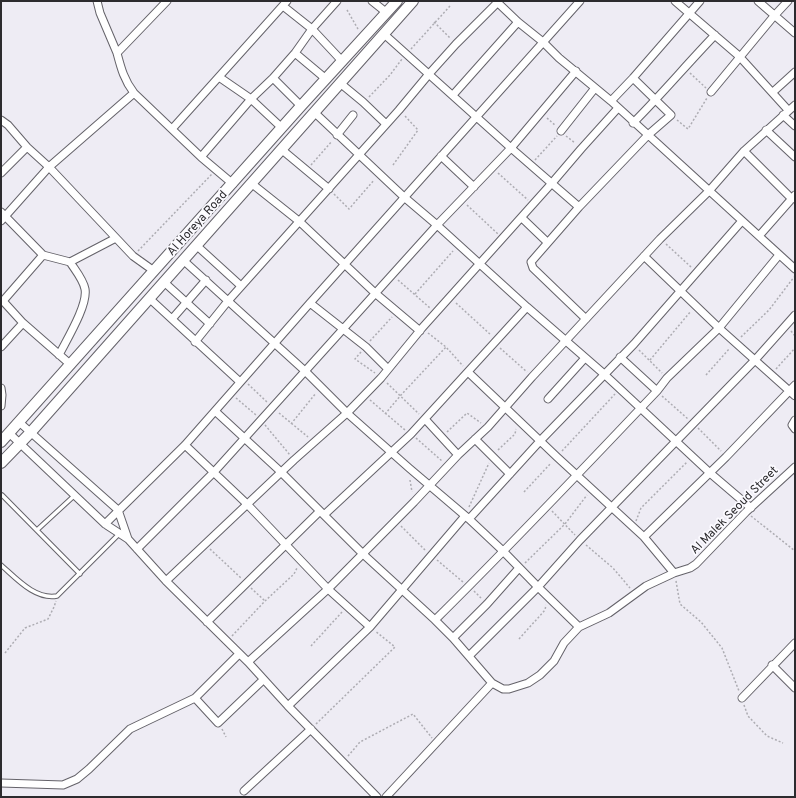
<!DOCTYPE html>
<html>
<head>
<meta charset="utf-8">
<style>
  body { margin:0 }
  #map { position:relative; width:796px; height:798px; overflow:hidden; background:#eeecf4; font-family:Overpass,sans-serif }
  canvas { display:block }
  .frame { position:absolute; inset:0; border:2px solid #2c2b2e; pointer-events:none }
</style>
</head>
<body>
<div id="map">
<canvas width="796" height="798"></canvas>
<div class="frame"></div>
</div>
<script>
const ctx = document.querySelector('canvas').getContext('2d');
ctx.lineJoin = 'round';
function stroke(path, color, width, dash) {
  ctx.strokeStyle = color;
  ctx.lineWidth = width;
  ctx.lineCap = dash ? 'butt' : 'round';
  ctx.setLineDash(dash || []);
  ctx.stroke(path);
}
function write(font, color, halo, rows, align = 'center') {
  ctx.font = font + ' Overpass,sans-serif';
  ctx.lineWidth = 3.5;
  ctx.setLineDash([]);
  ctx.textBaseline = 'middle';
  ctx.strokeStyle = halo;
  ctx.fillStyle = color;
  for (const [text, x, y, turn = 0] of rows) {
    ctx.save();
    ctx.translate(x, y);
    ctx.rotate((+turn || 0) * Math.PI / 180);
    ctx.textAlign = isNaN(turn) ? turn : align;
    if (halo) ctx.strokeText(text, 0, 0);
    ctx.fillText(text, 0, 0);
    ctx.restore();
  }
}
const service = new Path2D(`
  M2 495 80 574
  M37 530 75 495
  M1 565C16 578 35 600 57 596L120 533`);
const minor = new Path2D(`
  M97 1 100 13 117 53
  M167 1 117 53C121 68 124 80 134 93L201 157 233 184
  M372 1 387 13
  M496 1 518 22 543 42 559 58 611 101 795 269
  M675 1 739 56 788 110
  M758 1 795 33
  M283 6 312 29 342 61
  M384 34 511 148 579 207
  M295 53 326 79
  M219 77 251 99 282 128
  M273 78 301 106
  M340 83 363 102 386 124
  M711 92 774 16 788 1
  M773 92 795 72
  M453 95 518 22
  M611 101 633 78 700 1
  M314 112 404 197 437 225 527 307 604 374 710 473 751 508
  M783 115 795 126
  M1 120 8 125 27 147 49 167 133 256 154 271
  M633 123C662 94 687 64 715 35
  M172 129 287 1
  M766 130 795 157
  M561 131 595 88
  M337 135 353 115
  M281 149 329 189
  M744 151 792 199
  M441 156 474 187
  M201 157 251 99 273 78 295 53 312 29 337 1
  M1 173 27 147
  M251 183 300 222 375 293 420 331
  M1 212 43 255 70 262C75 270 83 279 85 289 88 305 67 339 59 355
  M522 218 547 242
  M1 221 49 167 134 93
  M759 236 795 195
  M196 245 241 286
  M43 255 3 301 23 323 71 365
  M644 256 719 328 795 396
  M183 260 305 371 347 413 409 468 469 519 503 551 538 587 579 627
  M70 262 116 238
  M164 282 210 324
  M149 298 240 382
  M310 303 366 347 388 369
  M172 319 206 280
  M586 319 533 268 531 262 579 207 648 135 671 115 633 78
  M195 342 228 301 399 110 429 74 456 44 498 2
  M1 347 23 323
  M620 357 657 391
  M468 372 557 457 644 537 674 573
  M1 388 2 395 1 406
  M548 399 585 358
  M215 411 281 472 363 554 435 620 453 638 492 683 503 689H509L528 683 540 675 554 661 564 643 579 627 609 613 646 586 674 573 690 568 696 564 746 512 795 467
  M425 419 458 455
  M795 420 792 425 795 429
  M19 422 118 510 128 539
  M9 433 105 524 128 539 166 581 248 662 288 706 377 797
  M475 439 510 474
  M185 445 247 504 328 589 370 627
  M324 515 411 434 527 307
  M469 519 540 441 634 344 741 222
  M105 524 185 445 310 303 580 1
  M644 537 726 457 795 385
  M137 549 214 472 437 225 511 148 576 71
  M166 581 294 460 347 413 381 378 422 328 552 183 581 149 618 108
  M435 620C511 545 584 468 657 391L667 378 719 328 779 255
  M207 622 320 511
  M453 638 487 604 519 568
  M469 656 538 587 580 540 755 360 795 315
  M248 662 328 589 414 502 458 455 488 427 532 377 660 239 709 191 744 151 795 105
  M772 665 795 688
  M195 698 218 723 263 680
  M742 698 795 643
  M288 706 370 627 465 516
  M1 783 63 785 77 779 89 769 130 729 195 698 239 654
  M244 791 311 729
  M386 797 492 683`);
const secondary = new Path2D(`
  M1 442 301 106 397 1
  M1 463 31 432 413 1`);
stroke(service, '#646269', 5.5);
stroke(minor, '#646269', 9);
stroke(secondary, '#646269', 12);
stroke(new Path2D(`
  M347 10 358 29
  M434 22 451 39
  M411 49 450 6
  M690 73 706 88
  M369 97 390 75 402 59
  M547 118 556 126
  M677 120 688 129 707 98
  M566 136 575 143
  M535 160 557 136
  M311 165 332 141
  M393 165 418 130 404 115
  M498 173 528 200
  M334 194 349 209 374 180
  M467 205 498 234
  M666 244 691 267
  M138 251 212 174
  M398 280 430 308
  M415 294 453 251
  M456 303 491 335
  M791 331 795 336
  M428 333 446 347 463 366
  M741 337 769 310 794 277
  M370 341 392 317
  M500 348 527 372
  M639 350 662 373
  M361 352 355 359 375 373
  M650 360 691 311
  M776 369 795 348
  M706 375 730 348
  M387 383 419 414
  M248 384 267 402
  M662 396 688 419
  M236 398 256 415
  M370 400 405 430
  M279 413 308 437
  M385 414 401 395 446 347
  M291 424 316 393
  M265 425 290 455
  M698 428 721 451
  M447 432 467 413 481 423
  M416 438 442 461
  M498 450 515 434 516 429
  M562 451 615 394
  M410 480 412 492
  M524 492 551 463
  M469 507 489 463
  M552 511 575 535
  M751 516 795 551
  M636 521 641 508 687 462
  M401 526 425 550
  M586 545 613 568 630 588
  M210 549 241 578
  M437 560 463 582
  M525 563 565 524 587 495
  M676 581 680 604 701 622 722 648 739 691
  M251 588 265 601
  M474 591 481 598
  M232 636 265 601 294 574 297 568
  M519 639 545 610 546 605
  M311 646 342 612
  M5 653 25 628 48 619 54 607 56 601
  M744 705 748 716 767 736 783 743
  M316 724 395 647 375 631
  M222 729 226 737
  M348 756 360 742 413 714 432 738`), '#adacb2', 1.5, [2, 2]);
stroke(service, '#fff', 3.5);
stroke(minor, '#fff', 7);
stroke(secondary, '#fff', 10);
write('12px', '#2c2b2e', '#fbfaff', [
  ["Al Horeya Road",198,224,-48],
  ["Al Malek Seoud Street",735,511,-45]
]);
</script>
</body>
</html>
